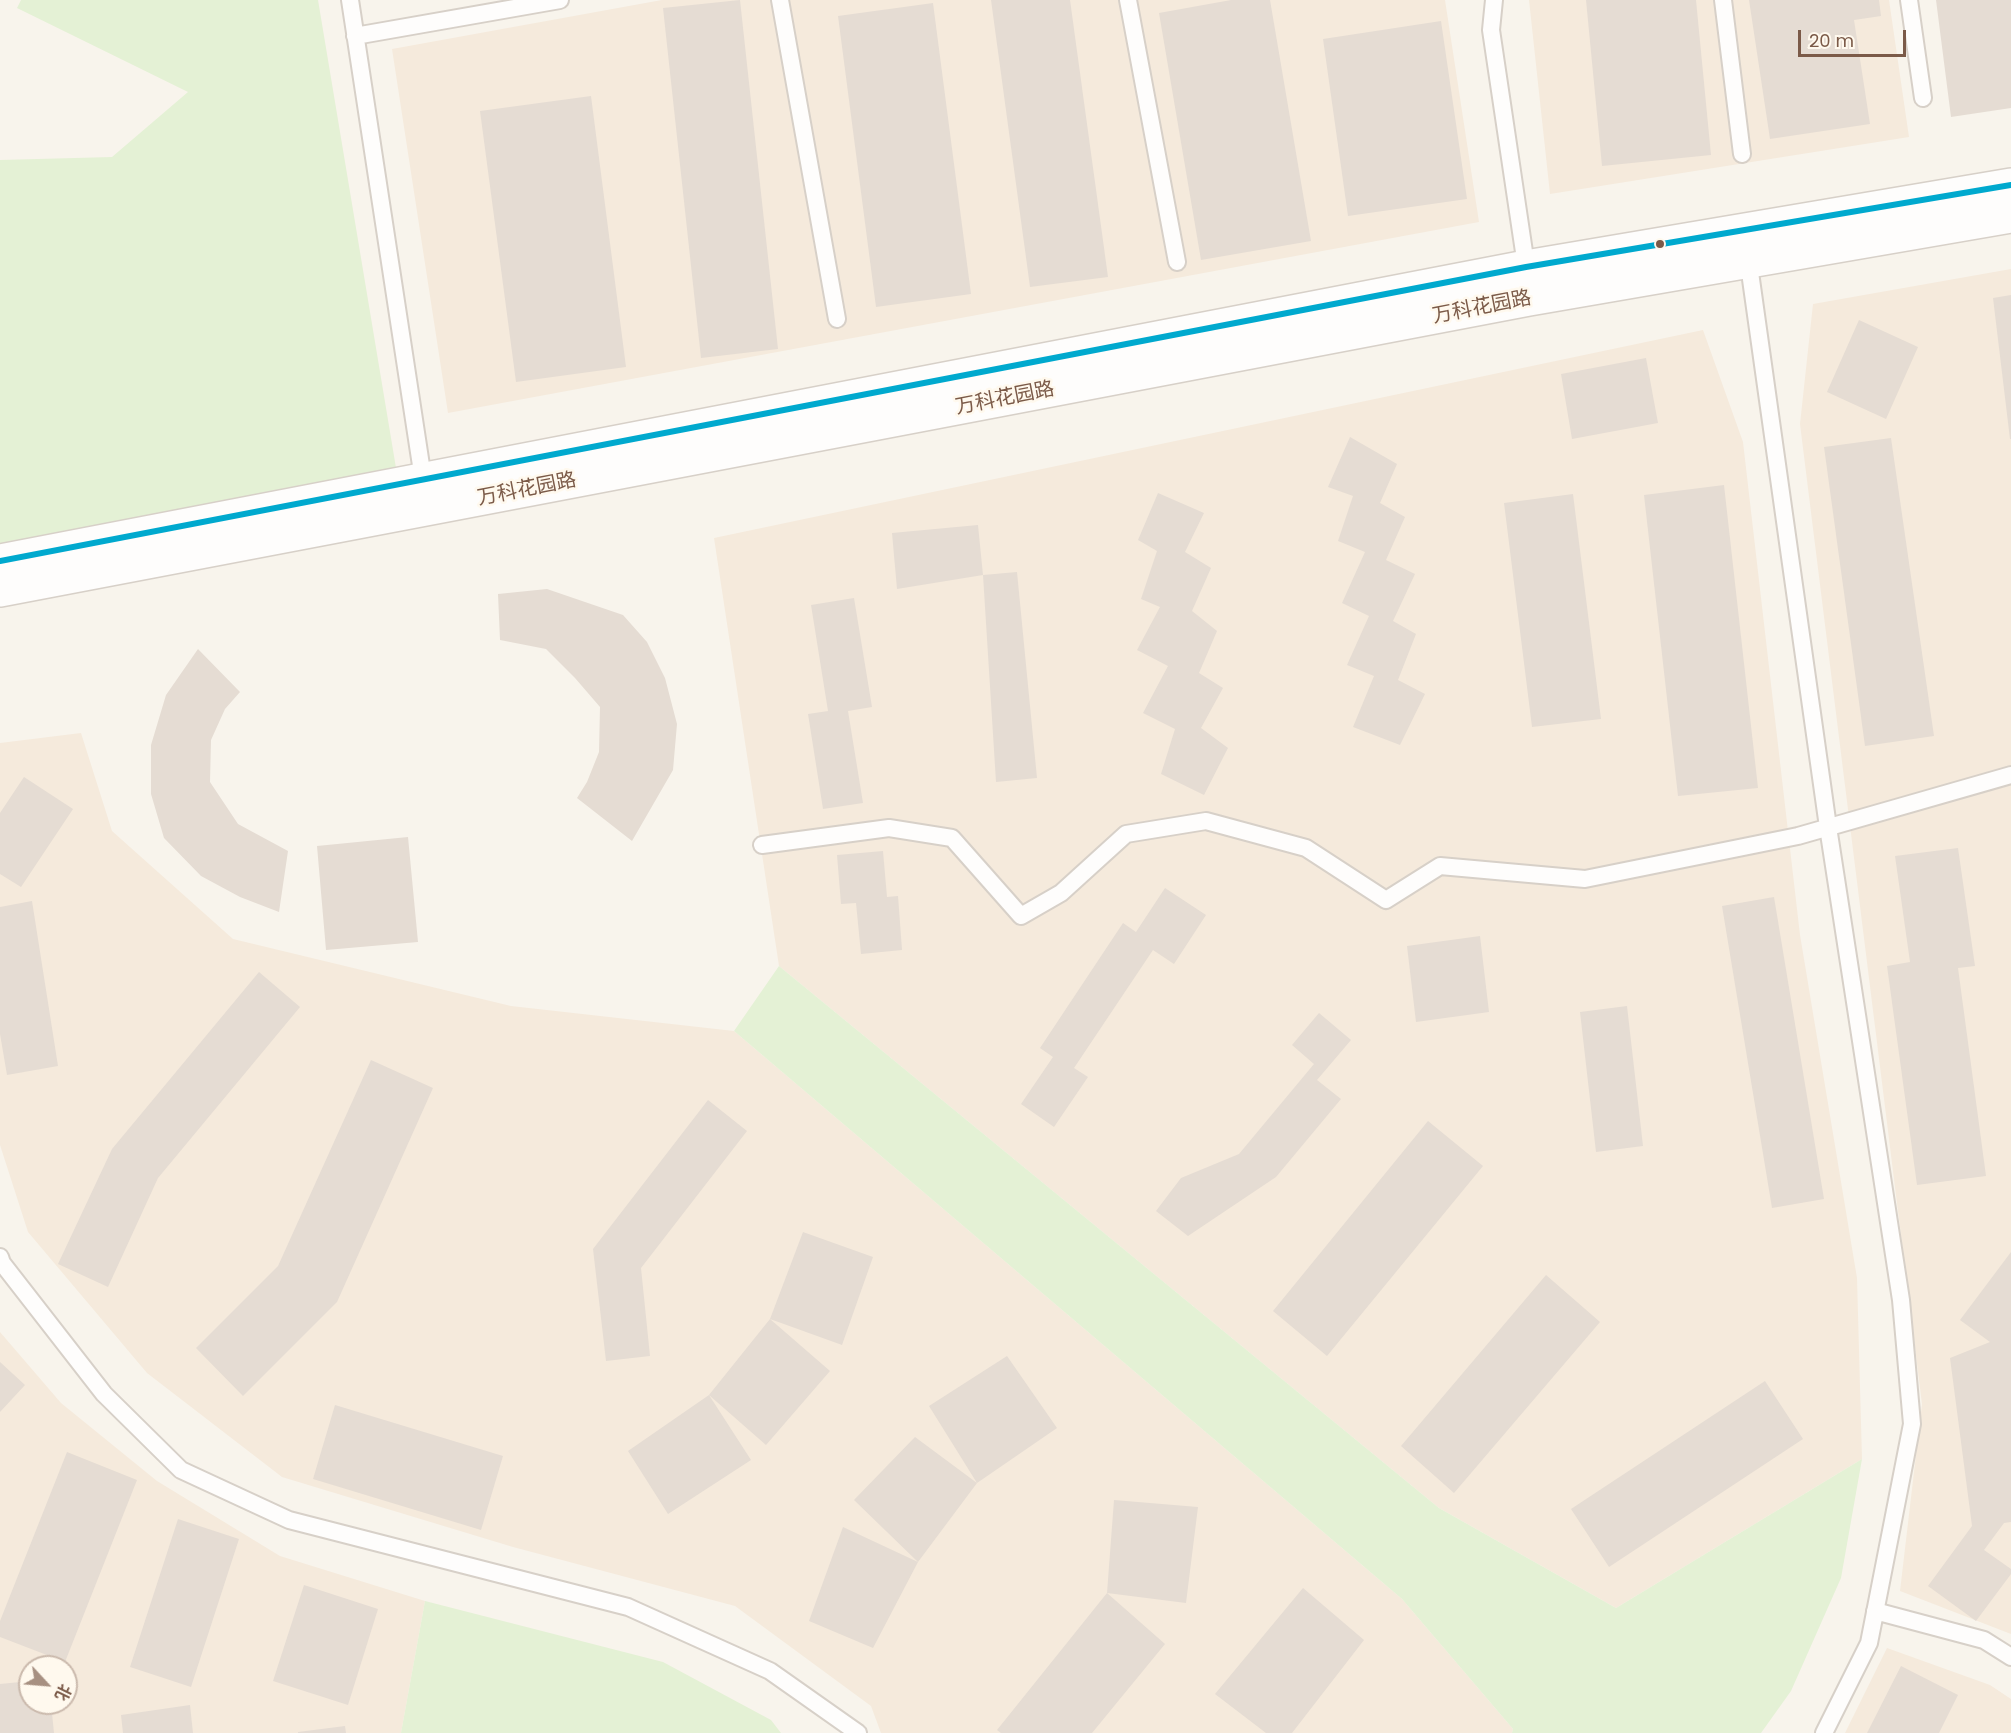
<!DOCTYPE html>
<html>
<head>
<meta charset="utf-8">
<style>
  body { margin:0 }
  #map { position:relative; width:2011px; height:1733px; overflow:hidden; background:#f8f4ec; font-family:Poppins,"Noto Sans SC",sans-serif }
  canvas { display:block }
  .north { position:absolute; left:18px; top:1655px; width:60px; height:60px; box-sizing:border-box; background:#fff9ee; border:2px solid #cab9ac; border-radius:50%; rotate:116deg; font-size:16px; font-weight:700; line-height:24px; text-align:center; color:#7b5a48 }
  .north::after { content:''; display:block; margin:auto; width:21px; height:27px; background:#a79081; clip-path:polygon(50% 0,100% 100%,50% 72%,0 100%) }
  .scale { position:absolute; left:1798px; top:30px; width:108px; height:27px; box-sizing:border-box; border:3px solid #7b5a48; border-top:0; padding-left:8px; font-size:18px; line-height:21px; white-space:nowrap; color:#7b5a48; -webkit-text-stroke:4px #fff9ee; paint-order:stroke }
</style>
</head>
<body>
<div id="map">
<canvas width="2011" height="1733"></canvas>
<div class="north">北</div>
<div class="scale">20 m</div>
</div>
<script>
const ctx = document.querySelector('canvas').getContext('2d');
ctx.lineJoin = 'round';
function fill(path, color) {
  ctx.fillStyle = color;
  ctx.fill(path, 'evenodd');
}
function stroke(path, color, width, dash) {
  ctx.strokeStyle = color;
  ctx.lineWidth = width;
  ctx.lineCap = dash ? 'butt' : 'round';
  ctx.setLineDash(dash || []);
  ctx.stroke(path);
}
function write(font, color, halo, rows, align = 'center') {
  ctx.font = font + ' Poppins,"Noto Sans SC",sans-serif';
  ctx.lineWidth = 5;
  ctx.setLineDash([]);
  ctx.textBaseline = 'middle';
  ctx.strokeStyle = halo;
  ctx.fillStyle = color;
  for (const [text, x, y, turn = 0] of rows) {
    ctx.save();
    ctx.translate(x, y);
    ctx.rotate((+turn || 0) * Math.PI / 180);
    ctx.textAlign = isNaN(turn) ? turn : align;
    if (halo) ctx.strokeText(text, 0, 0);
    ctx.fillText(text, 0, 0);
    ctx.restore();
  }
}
fill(new Path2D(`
  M662 0H1445L1479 222 448 413 392 49Z
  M1529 0H1889L1909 137 1550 194Z
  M2011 269V1634L1900 1591 1922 1404 1800 424 1813 304Z
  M1703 330 1743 442 1800 935 1857 1278 1862 1459 1616 1608 1439 1508 779 966 714 538Z
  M81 733 112 831 233 939 511 1006 734 1031 1402 1599 1513 1729 1512 1733H881L871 1706 735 1606 513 1547 282 1477 147 1373 28 1232 0 1145V743Z
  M0 1332 61 1403 157 1481 280 1556 425 1601 401 1733H0ZM30 1667H66V1703H30Z
  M1887 1648 1990 1685 2011 1699V1733H1845Z`), '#f5eadc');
fill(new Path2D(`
  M21 0H318L397 474 0 544V160L112 157 188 92 17 8Z
  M779 966 1439 1508 1616 1608 1862 1459 1841 1578 1791 1691 1761 1733H1512L1513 1729 1402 1599 734 1031Z
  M425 1601 663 1662 771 1720 781 1733H401Z`), '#e4f1d5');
fill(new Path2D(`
  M740 0 778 349 701 358 663 8Z
  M991 0H1070L1108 277 1030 287Z
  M1231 0H1270L1311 241 1201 260 1159 13Z
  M1586 0H1696L1711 155 1602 166Z
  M1749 0H1879L1881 16 1854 20 1870 124 1770 139Z
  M1936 0H2011V108L1951 117Z
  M933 3 971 294 876 307 838 16Z
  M1441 21 1467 199 1348 216 1323 39Z
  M591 96 626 367 516 382 480 111Z
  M2011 295V439H2010L1993 298Z
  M1859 320 1918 347 1886 419 1827 392Z
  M1646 358 1658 423 1572 439 1561 374Z
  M1350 437 1397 464 1380 503 1405 517 1386 560 1415 574 1393 621 1416 634 1398 680 1425 694 1400 745 1353 727 1374 676 1347 665 1369 616 1342 603 1365 552 1338 541 1353 496 1328 487Z
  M1891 438 1934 736 1865 746 1824 447Z
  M1724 485 1758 788 1678 796 1644 495Z
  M1158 493 1204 513 1185 552 1211 568 1192 611 1217 631 1199 673 1223 688 1201 728 1228 748 1204 795 1161 774 1175 729 1143 713 1168 666 1137 650 1160 607 1141 599 1157 551 1138 540Z
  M1573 494 1601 719 1532 727 1504 503Z
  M978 525 983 575 897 589 892 533Z
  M1017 572 1037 778 996 782 983 575Z
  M547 589 623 615 647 642 665 678 677 724 673 770 632 841 577 798 587 782 599 752 600 707 575 678 546 649 500 640 498 594Z
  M854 598 872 707 848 711 863 803 823 809 808 714 828 711 811 605Z
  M198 649 240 692 225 709 211 740 210 782 238 824 288 851 279 912 240 897 201 876 164 838 151 794V745L166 695Z
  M24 777 73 809 21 887 0 874V813Z
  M408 837 418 942 326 950 317 846Z
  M1958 848 1975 966 1958 968 1986 1176 1917 1185 1887 966 1910 962 1895 856Z
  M883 851 887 897 898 896 902 950 861 954 856 903 841 904 837 855Z
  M1165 888 1206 915 1174 964 1153 950 1074 1068 1088 1077 1054 1127 1021 1104 1053 1057 1040 1048 1123 923 1136 932Z
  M1774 897 1824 1199 1772 1208 1722 906Z
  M32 901 58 1066 7 1075 0 1034V907Z
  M1480 936 1489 1012 1416 1022 1407 946Z
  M259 972 300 1007 158 1178 108 1287 58 1264 112 1149Z
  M1627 1006 1643 1146 1596 1152 1580 1012Z
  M1319 1013 1351 1040 1317 1080 1341 1099 1276 1177 1188 1236 1156 1211 1181 1178 1239 1154 1314 1064 1292 1045Z
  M371 1060 433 1088 337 1302 243 1396 196 1348 278 1266Z
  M708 1100 747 1131 641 1268 650 1356 606 1361 593 1249Z
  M1428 1121 1483 1166 1327 1356 1273 1311Z
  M803 1232 873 1257 842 1345 770 1319Z
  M2011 1252V1522L2004 1523 1984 1550 2011 1569V1574L1976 1621 1928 1586 1972 1526 1950 1358 1990 1342 1960 1320Z
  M1546 1275 1600 1322 1454 1493 1401 1446Z
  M770 1319 830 1371 766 1445 709 1395Z
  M1007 1356 1057 1428 977 1483 929 1406Z
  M0 1362 25 1385 0 1412Z
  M1765 1381 1803 1439 1609 1567 1571 1509Z
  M709 1395 751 1460 668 1514 628 1451Z
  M335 1405 503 1456 481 1530 313 1479Z
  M915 1437 977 1483 918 1562 854 1500Z
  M67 1452 137 1480 65 1662 0 1637V1621Z
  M1114 1500 1198 1507 1186 1603 1107 1593 1165 1644 1092 1733H1001L997 1730 1107 1593Z
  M178 1519 239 1539 191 1687 130 1667Z
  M843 1527 918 1562 873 1648 809 1621Z
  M304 1585 378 1609 348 1705 273 1681Z
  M1303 1588 1364 1640 1292 1733H1266L1215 1694Z
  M1901 1666 1958 1695 1939 1733H1867Z
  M30 1681V1703H51L54 1733H0V1684Z
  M190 1705 193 1733H123L121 1715Z
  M345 1726 346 1733H298V1732Z`), '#e5dcd3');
const service = new Path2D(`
  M350 0 424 485
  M780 0 837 319
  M1128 0 1177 262
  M1494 0 1491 30 1527 272
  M1723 0 1742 154
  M1909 0 1923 98
  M355 36 560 0
  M1748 258 1828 827 1901 1300 1912 1424 1869 1643 1824 1733
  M762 845 889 828 952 838 1021 916 1061 893 1126 834 1206 821 1306 848 1386 900 1440 866 1585 879 1798 836 2011 775
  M0 1257 2 1263 104 1394 181 1470 289 1520 628 1607 770 1671 858 1733
  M1875 1611 1984 1640 2011 1657`);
const tertiary = new Path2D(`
  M0 561 1526 267 2011 185
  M0 590 1529 299 2011 216`);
stroke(service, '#d7d0c8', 20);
stroke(tertiary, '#d7d0c8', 36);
stroke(service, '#fefdfc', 16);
stroke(tertiary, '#fefdfc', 33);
stroke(new Path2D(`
  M0 561 1526 267 2011 185`), '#00a9ce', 6);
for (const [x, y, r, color] of [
  [1660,244,5,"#7b5a48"]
]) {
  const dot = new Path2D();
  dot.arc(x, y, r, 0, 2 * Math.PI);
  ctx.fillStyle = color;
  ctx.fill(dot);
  stroke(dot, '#fff9ee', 2);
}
write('20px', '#7b5a48', '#fff9ee', [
  ["万科花园路",1482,308,-11],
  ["万科花园路",1005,399,-11],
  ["万科花园路",527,490,-11]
]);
</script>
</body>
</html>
